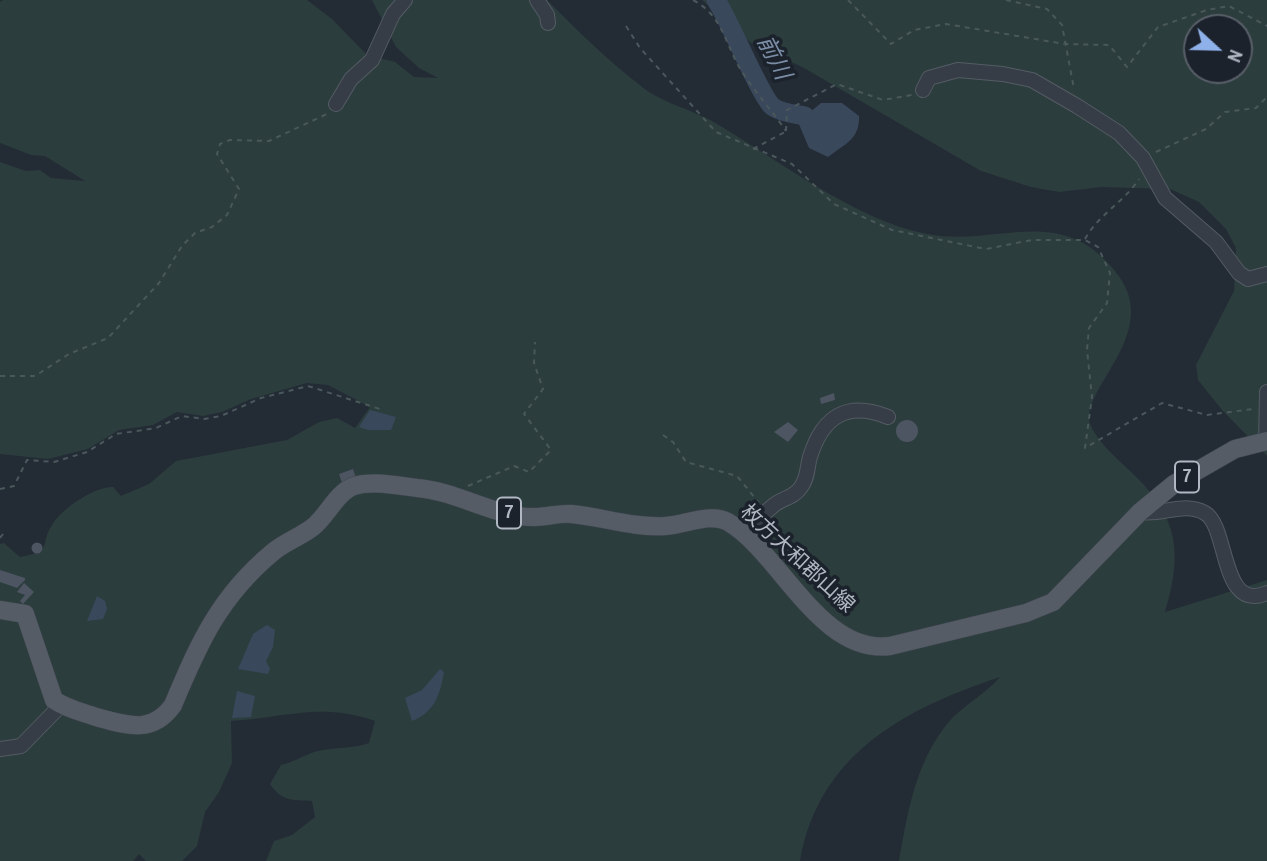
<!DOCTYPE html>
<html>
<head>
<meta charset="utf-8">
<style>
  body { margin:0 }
  #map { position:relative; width:1267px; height:861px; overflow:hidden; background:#232b35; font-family:"Archivo Narrow",sans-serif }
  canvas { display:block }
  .north { position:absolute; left:1183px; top:14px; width:70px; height:70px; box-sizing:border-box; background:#1c222b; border:2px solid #585e68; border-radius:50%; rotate:112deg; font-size:19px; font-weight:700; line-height:28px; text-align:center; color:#b1b8c3 }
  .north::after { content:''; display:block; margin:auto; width:24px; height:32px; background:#8fb1ea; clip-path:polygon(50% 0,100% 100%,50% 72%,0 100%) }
</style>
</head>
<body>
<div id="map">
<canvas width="1267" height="861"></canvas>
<div class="north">N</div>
</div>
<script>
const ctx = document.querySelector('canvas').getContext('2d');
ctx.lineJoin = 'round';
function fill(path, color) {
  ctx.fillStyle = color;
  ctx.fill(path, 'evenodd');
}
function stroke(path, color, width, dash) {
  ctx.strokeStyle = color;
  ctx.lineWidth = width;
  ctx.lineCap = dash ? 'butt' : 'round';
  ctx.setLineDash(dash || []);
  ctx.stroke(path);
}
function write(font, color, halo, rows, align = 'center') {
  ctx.font = font + ' "Archivo Narrow","Noto Sans JP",sans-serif';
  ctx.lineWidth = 7;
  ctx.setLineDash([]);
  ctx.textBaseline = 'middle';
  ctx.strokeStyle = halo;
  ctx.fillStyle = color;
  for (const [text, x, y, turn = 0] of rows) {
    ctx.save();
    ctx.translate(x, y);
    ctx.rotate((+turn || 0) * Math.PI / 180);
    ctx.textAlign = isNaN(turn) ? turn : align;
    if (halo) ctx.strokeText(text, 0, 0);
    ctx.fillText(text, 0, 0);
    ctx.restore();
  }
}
fill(new Path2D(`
  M3 0H307L332 19 367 55 395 62 414 77 438 78 419 68 396 47 372 0H547C577 30 607 60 641 86 660 102 690 109 712 121 776 158 854 220 927 234 998 248 1062 200 1118 275 1163 335 1076 391 1091 426 1098 442 1116 458 1129 470 1177 514 1184 550 1165 612L1267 580V861H899C907 815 915 766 944 728 959 707 985 695 1000 677 905 709 819 753 800 861H266L274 841 292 835 315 817 312 801C292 800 281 801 270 784L281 765C295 762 305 754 318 751 336 747 352 749 369 743L375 721C320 702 285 718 231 721L232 763 219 792 205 812 197 846 182 861H146L139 854 133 861H0V544L4 543 20 557C54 551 39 545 52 525 61 509 95 486 113 487L121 496 149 484 176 461 287 440 319 422 337 418 355 428 370 407 328 385 307 383 251 399 222 412 203 416 177 412 153 425 119 430 88 449 48 459 0 454V162L26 171 40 170 51 178 85 181 45 156 31 155 0 143V2Z
  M702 0H1267V456L1222 410 1198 380 1196 365 1234 291 1236 248 1226 229 1199 202 1170 189 1102 187 1059 192 1031 187 981 171 804 68 751 43ZM1197 28H1239V70H1197Z`), '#2c3d3d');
fill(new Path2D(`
  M821 103H842L859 116C860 139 845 144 828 157L809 148 798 122Z
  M370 410 396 417 391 430H368L359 427Z
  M97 596 105 601 107 609 103 619 87 621Z
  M267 625 275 630 273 647 266 661 270 669 268 674 238 669 253 634Z
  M440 669 444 672C440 694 435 712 412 721L405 698 422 690Z
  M237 691 255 696 251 717 232 718Z`), '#3a485c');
stroke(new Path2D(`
  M716 0C730 21 761 98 773 107 781 113 796 114 805 116`), '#3a485c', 19);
fill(new Path2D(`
  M834 393 835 400 821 404 820 398Z
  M896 431a11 11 0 1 1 22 0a11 11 0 1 1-22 0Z
  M788 422 798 430 788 442 774 432Z
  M353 469 356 478 342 483 339 474Z
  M31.5 548a5.5 5.5 0 1 1 11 0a5.5 5.5 0 1 1-11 0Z
  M0 570 25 578V580L17 588 0 582Z
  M24 583 34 592 23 604 20 601 25 595 17 592Z`), '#4c5561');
const minor = new Path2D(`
  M537 0 547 15 548 23
  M923 90 929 78 958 70 1003 74 1032 80 1077 106 1119 133 1143 158 1165 198 1216 242 1239 273 1248 279 1267 274
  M336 104 351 79 372 60 393 14 405 0
  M1266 441 1267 392
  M1140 512C1162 516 1184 501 1205 513 1229 527 1220 613 1267 593
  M743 534C753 525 763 514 774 505 783 498 795 497 801 487 808 478 807 467 810 457 823 415 848 401 888 417
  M0 749 21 746 61 705`);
const major = new Path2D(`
  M0 610 25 614 54 700C67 709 82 712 96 717 126 725 152 735 173 705 199 643 219 597 273 552 285 542 300 537 313 527 327 516 337 492 354 486 371 480 399 486 417 488 457 491 497 518 535 517 547 517 559 513 571 514 603 517 633 528 666 526 685 525 710 512 728 522 780 552 820 655 890 646L1026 613 1053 602 1140 512 1174 484 1235 449 1267 441`);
stroke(minor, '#545b64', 16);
stroke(major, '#404650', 19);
stroke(new Path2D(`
  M693 0C721 15 724 39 738 65 751 88 771 109 786 131
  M848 0 891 44 914 30 946 24 1065 44 1109 45 1127 67 1158 27 1207 10 1229 6 1267 26
  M1006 0 1047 9 1062 25 1074 89
  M626 26 640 48 716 132 792 164 834 204 892 230 986 249 1032 240H1085L1098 247 1110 273 1107 303 1089 328 1087 350 1092 397 1085 448 1162 403 1207 415 1253 409
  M786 131 787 110 837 84 883 100 912 95
  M753 149 785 132
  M1156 152 1206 129 1225 112 1256 108 1267 97
  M1085 239C1098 215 1124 202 1139 179
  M0 376H35L69 354 108 338 159 283 182 246 195 233 212 227 227 215 239 189 217 154 220 144 230 140 269 141 329 113
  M663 435 673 442 686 462 737 476 759 503
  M468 486 514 466 529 472 551 450 524 414 543 389 534 363 535 342
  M0 489 14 486 27 460 54 462 87 452 116 434 156 428 182 416 204 419 221 416 261 398 308 386 383 410
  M0 538 3 534`), '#4a585b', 2, [5, 5]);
stroke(minor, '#373d46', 14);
stroke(major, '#555c66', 18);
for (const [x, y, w] of [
  [1187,477,24],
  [509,513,24]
]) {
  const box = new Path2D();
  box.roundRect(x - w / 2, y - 15.5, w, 31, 5);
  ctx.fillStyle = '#1c222b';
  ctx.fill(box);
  stroke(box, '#b1b8c3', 2);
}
write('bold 19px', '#b1b8c3', null, [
  ["7",1187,477],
  ["7",509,513]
]);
write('21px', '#b1b8c3', '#1c222b', [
  ["枚方大和郡山線",797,559,43]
]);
write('italic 23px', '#7c8ea7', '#1c222b', [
  ["前川",773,58,63]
]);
</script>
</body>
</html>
